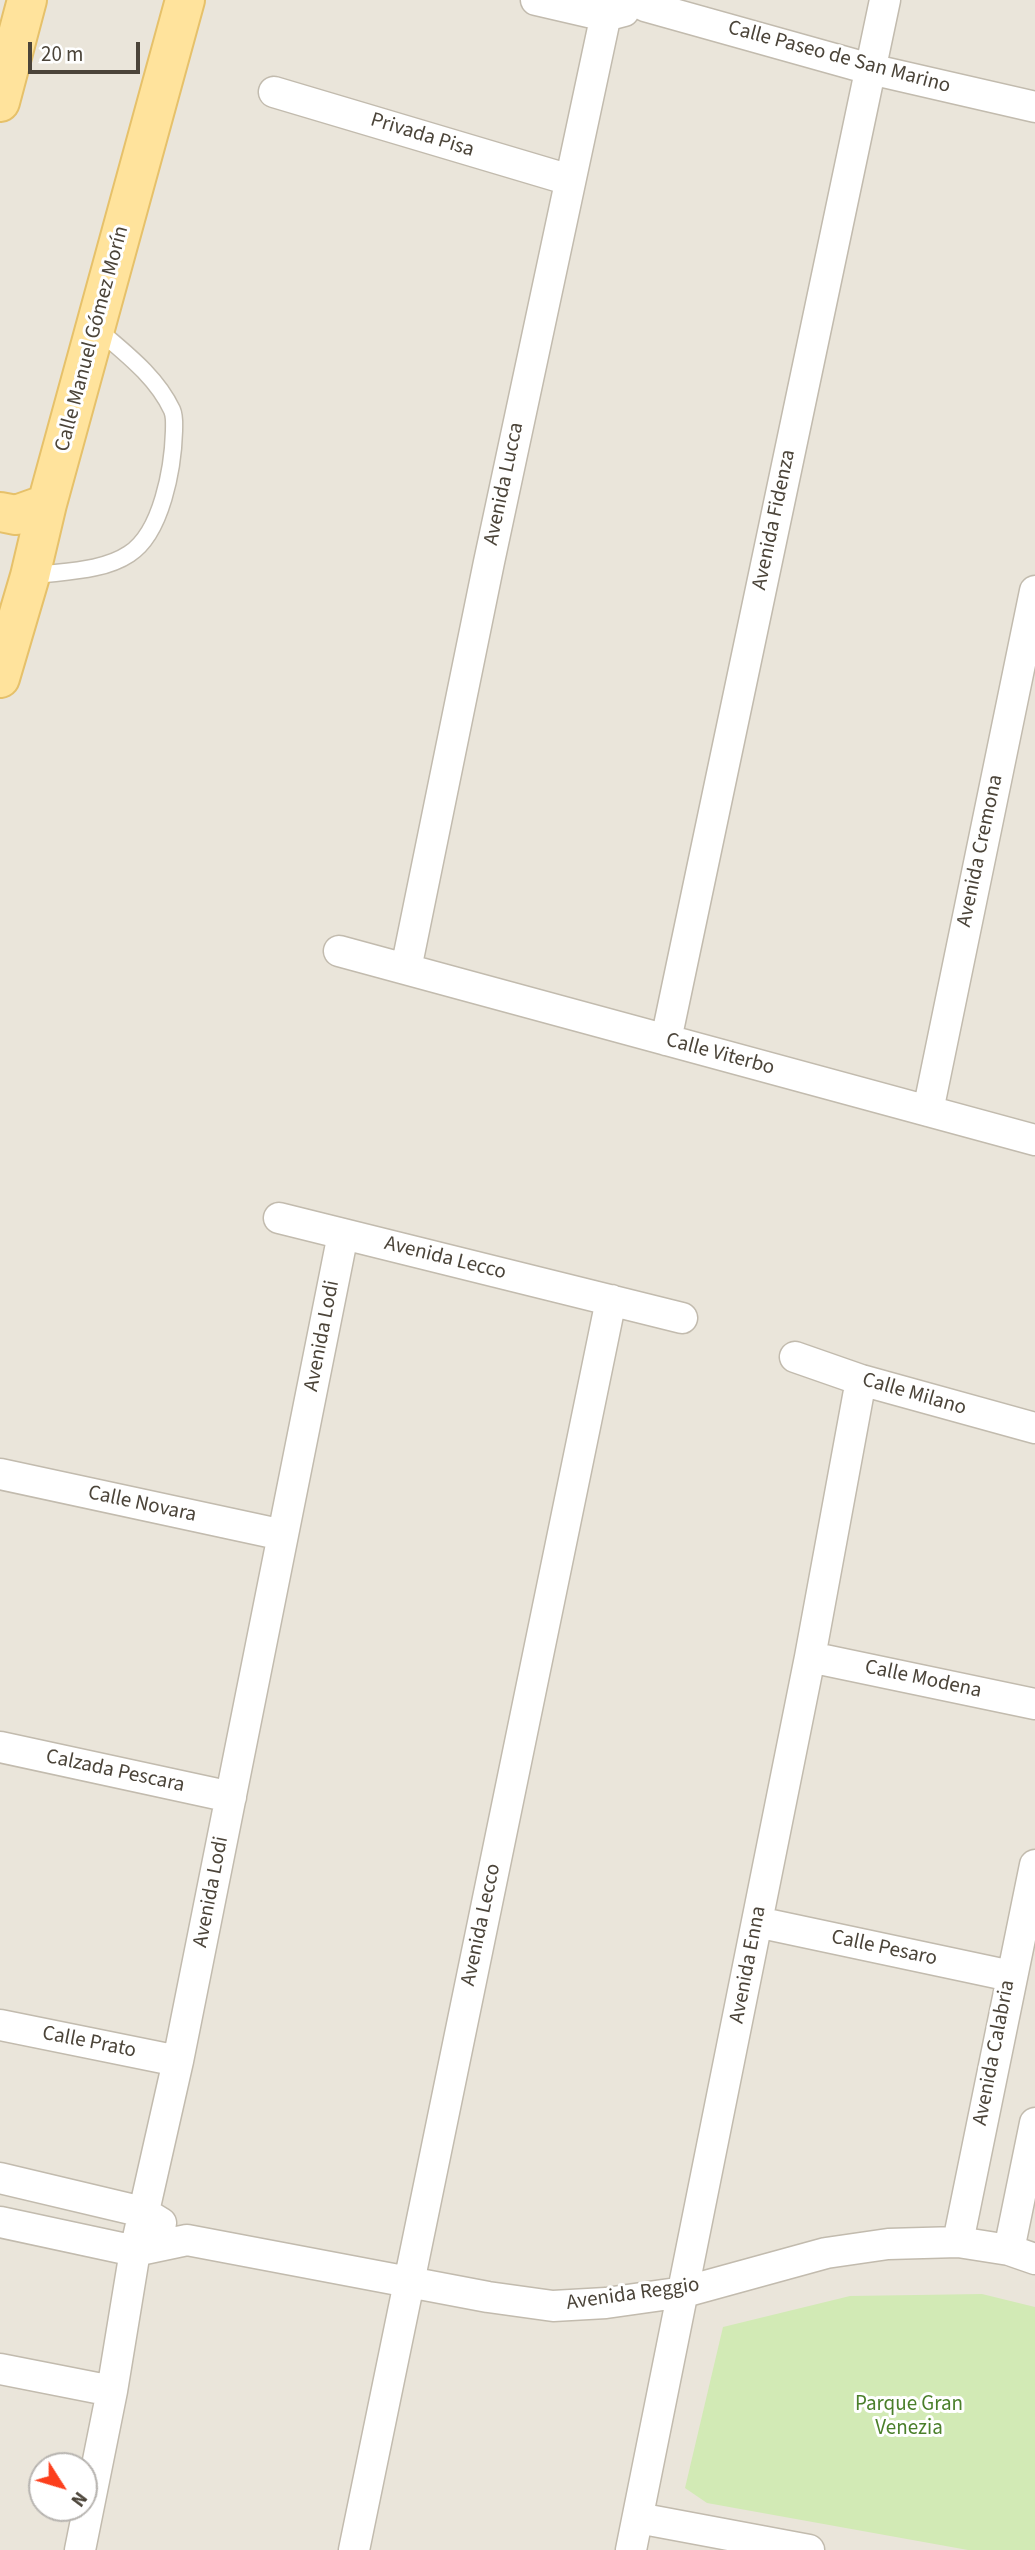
<!DOCTYPE html>
<html>
<head>
<meta charset="utf-8">
<style>
  body { margin:0 }
  #map { position:relative; width:1035px; height:2550px; overflow:hidden; background:#f6f3ec; font-family:"Source Sans 3",sans-serif }
  canvas { display:block }
  .north { position:absolute; left:28px; top:2452px; width:70px; height:70px; box-sizing:border-box; background:#fff; border:2px solid #b7b4b0; border-radius:50%; rotate:127deg; font-size:19px; font-weight:700; line-height:28px; text-align:center; color:#4b4439 }
  .north::after { content:''; display:block; margin:auto; width:24px; height:32px; background:#fc3f1d; clip-path:polygon(50% 0,100% 100%,50% 72%,0 100%) }
  .scale { position:absolute; left:28px; top:42px; width:112px; height:32px; box-sizing:border-box; border:4px solid #4b4439; border-top:0; padding-left:9px; font-size:21px; line-height:24px; white-space:nowrap; color:#4b4439; -webkit-text-stroke:5px #fff; paint-order:stroke }
</style>
</head>
<body>
<div id="map">
<canvas width="1035" height="2550"></canvas>
<div class="north">N</div>
<div class="scale">20 m</div>
</div>
<script>
const ctx = document.querySelector('canvas').getContext('2d');
ctx.lineJoin = 'round';
function fill(path, color) {
  ctx.fillStyle = color;
  ctx.fill(path, 'evenodd');
}
function stroke(path, color, width, dash) {
  ctx.strokeStyle = color;
  ctx.lineWidth = width;
  ctx.lineCap = dash ? 'butt' : 'round';
  ctx.setLineDash(dash || []);
  ctx.stroke(path);
}
function write(font, color, halo, rows, align = 'center') {
  ctx.font = font + ' "Source Sans 3",sans-serif';
  ctx.lineWidth = 6;
  ctx.setLineDash([]);
  ctx.textBaseline = 'middle';
  ctx.strokeStyle = halo;
  ctx.fillStyle = color;
  for (const [text, x, y, turn = 0] of rows) {
    ctx.save();
    ctx.translate(x, y);
    ctx.rotate((+turn || 0) * Math.PI / 180);
    ctx.textAlign = isNaN(turn) ? turn : align;
    if (halo) ctx.strokeText(text, 0, 0);
    ctx.fillText(text, 0, 0);
    ctx.restore();
  }
}
fill(new Path2D(`
  M0 0H1035V2550H0ZM42 2466H84V2508H42Z`), '#eae5da');
fill(new Path2D(`
  M982 2294 1035 2307V2550H968L707 2503 685 2488 723 2327 850 2296Z`), '#d2eab5');
const service = new Path2D(`
  M30 576C62 571 102 572 129 554 162 533 173 467 174 431 174 424 175 417 172 410 156 376 125 353 96 328`);
const minor = new Path2D(`
  M536 0 605 16 624 11
  M639 0 645 6 870 69 1035 107
  M274 92 570 180
  M339 951 1035 1140
  M406 969 489 562 609 0
  M666 1040 885 0
  M928 1111 1035 591
  M279 1218 682 1318
  M795 1357 861 1380 1035 1428
  M0 1474 283 1535
  M810 1657 1035 1704
  M0 1747 231 1797
  M757 1922 1011 1976
  M0 2025 178 2061
  M0 2178 143 2212 161 2223
  M0 2222 135 2251 187 2240 488 2297 553 2306 606 2303 684 2292 826 2253 888 2244 958 2242 1009 2250 1035 2259
  M958 2242 1035 1865
  M1009 2250 1035 2123
  M0 2369 112 2391
  M638 2518 809 2550
  M80 2550 112 2391 135 2251 178 2061 343 1234
  M354 2550 611 1300
  M631 2550 810 1657 861 1380`);
const primary = new Path2D(`
  M0 102 27 0
  M0 512 16 515 47 504
  M0 678 30 576 47 504 185 0`);
stroke(service, '#c2bbae', 19);
stroke(minor, '#c2bbae', 33);
stroke(primary, '#e6c16a', 42);
stroke(service, '#fff', 16);
stroke(minor, '#fff', 30);
stroke(primary, '#ffe39c', 38);
write('21px', '#4b4439', '#fff', [
  ["Calle Paseo de San Marino",839,58,15],
  ["Privada Pisa",422,136,17],
  ["Calle Manuel Gómez Morín",93,339,-75],
  ["Avenida Lucca",505,484,-78],
  ["Avenida Fidenza",775,520,-78],
  ["Avenida Cremona",981,851,-78],
  ["Calle Viterbo",720,1055,15],
  ["Avenida Lecco",445,1259,14],
  ["Avenida Lodi",323,1336,-79],
  ["Calle Milano",914,1395,16],
  ["Calle Novara",142,1505,12],
  ["Calle Modena",923,1680,12],
  ["Calzada Pescara",115,1772,12],
  ["Avenida Lodi",212,1892,-79],
  ["Avenida Lecco",482,1925,-78],
  ["Calle Pesaro",884,1949,12],
  ["Avenida Enna",749,1965,-79],
  ["Calle Prato",89,2043,11],
  ["Avenida Calabria",995,2053,-79],
  ["Avenida Reggio",633,2295,-8]
]);
write('21px', '#4a7f2a', '#fff', [
  ["Parque Gran",909,2405],
  ["Venezia",909,2429]
]);
</script>
</body>
</html>
